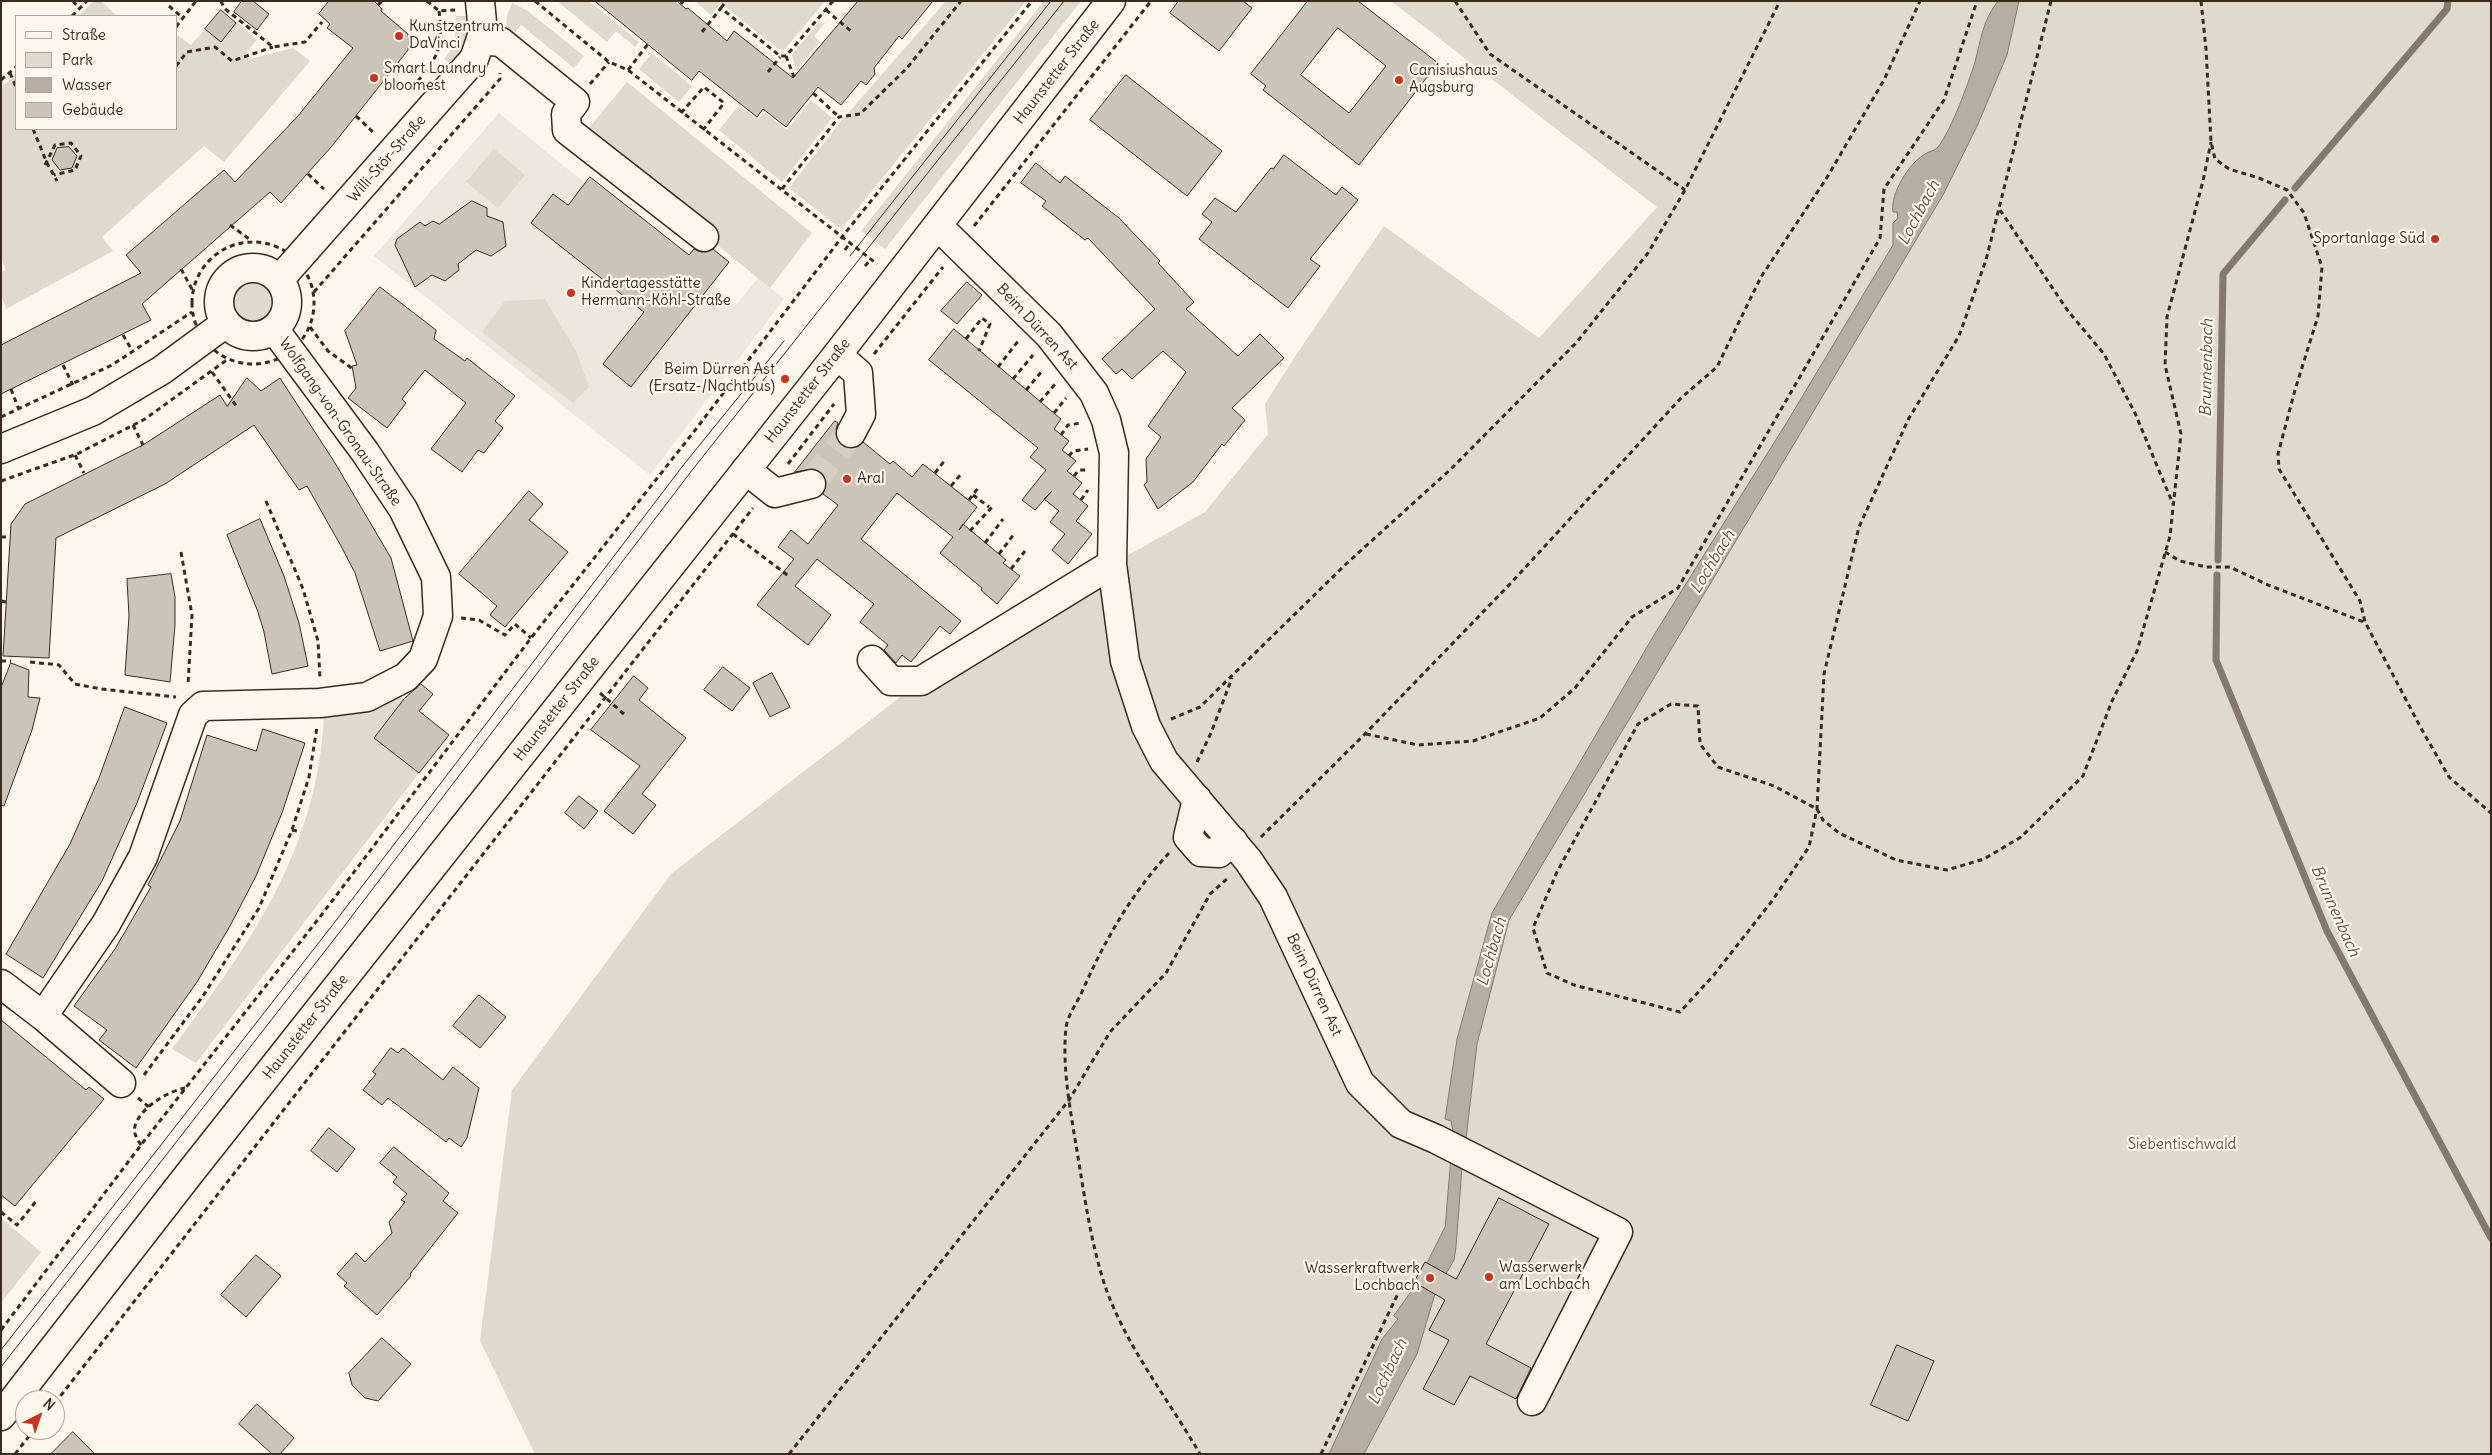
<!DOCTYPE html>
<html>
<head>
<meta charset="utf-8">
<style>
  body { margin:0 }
  #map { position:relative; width:2492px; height:1455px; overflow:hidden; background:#fbf7ec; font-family:Delius,sans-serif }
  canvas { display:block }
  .frame { position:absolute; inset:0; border:2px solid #3b2a1e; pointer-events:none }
  .legend { position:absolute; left:15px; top:15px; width:162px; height:115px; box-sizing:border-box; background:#fbf7ec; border:1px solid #aea59a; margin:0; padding:6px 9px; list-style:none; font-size:15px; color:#3b2a1e }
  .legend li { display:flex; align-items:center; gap:10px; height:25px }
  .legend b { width:25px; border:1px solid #aea59a }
  .north { position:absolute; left:15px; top:1390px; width:50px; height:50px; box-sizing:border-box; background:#fbf7ec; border:1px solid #aea59a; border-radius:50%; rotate:41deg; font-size:14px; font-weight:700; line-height:20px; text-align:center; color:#3b2a1e }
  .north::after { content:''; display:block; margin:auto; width:18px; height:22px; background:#c8321e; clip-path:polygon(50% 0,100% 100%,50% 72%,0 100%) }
</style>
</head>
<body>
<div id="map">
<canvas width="2492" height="1455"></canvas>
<div class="frame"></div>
<ul class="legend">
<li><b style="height:6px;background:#fbf7ec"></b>Straße</li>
<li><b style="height:14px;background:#dfd9ce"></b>Park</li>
<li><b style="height:14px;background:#b6aea2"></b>Wasser</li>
<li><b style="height:14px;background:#ccc4b9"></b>Gebäude</li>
</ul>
<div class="north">N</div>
</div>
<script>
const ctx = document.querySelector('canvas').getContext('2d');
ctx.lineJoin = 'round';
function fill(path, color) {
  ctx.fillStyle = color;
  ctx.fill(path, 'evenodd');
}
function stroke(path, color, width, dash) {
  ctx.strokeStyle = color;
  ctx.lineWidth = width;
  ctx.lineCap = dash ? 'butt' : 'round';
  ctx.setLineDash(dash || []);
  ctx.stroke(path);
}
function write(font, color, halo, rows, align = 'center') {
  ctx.font = font + ' Delius,sans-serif';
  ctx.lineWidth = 4.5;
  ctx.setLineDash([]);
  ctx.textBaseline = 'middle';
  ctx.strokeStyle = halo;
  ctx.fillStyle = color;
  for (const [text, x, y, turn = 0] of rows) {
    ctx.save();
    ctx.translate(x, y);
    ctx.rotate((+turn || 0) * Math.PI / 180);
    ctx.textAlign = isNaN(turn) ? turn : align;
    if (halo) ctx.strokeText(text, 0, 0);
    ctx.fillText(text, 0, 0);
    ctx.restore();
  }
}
fill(new Path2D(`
  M499 113 585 183 590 177 689 255 700 240 729 262 712 285 736 305 758 278 784 299 650 475 374 256Z`), '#ede8dd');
fill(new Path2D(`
  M94 1H101L117 16H78Z
  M557 1H589L639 42 635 47 616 31 607 42Z
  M695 1H825L785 49H778L721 3 711 15Z
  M946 1H1026L841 229 789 188 842 120Z
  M1044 1H1081L885 249 861 231Z
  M1391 1H2491V1454H1364L1417 1354 1435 1294 1394 1316 1398 1319 1382 1339 1329 1454H535L480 1341 512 1090 671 874 921 681 1112 564 1205 512 1268 434 1265 404 1298 352 1384 226 1539 338 1657 207ZM1683 628 1509 920 1477 1044 1466 1138 1453 1131 1451 1121 1445 1118 1457 1039 1492 913 1654 635ZM1451 1162 1462 1168 1454 1260 1427 1263 1445 1227Z
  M512 3 528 11 584 56 574 68 521 25 505 45 507 15Z
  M456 16H472L466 51 452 66 444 59 454 45Z
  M237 22 257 40 245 54 250 59 293 48 310 61 224 162 204 146 102 237 113 251 6 309 1 294V272L6 270 1 257V88L16 74V129H176V34L191 45 205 29 221 42Z
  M818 23H825L814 36 820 42 796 71 792 55Z
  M652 53 692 86 679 102 639 69Z
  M627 82 812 233 770 288 583 135Z
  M811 100 832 118 782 182 719 130 739 105 758 120 764 112 787 130Z
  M494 149 525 175 498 208 466 182Z
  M229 302a24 24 0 1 1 48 0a24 24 0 1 1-48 0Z
  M545 299 577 353 589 387 573 403 482 332 505 301Z
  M399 693 404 699 374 738 419 773 196 1063 172 1049C250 944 317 851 324 716Z
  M1 1218 41 1252 1 1303Z`), '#dfd9ce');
const water = new Path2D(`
  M1998 1H2019L2007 55 1978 124 1943 195 1509 920 1477 1044 1466 1139 1453 1131 1451 1121 1445 1119 1457 1039 1492 913 1654 635 1787 422 1893 245V223L1898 218 1897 212H1893C1890 194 1909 163 1925 154 1929 151 1935 151 1938 147 1952 129 1968 84 1975 62 1981 39 1983 20 1998 1Z
  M1451 1161 1462 1167 1456 1247 1454 1260 1446 1274 1427 1263 1445 1227Z
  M1417 1284 1435 1294 1417 1354 1364 1454H1329L1382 1339 1398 1319 1394 1316Z`);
fill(water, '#b6aea2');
stroke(water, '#85796d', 1);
stroke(new Path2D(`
  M2295 188 2447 9 2448 1
  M2218 560 2223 274 2285 200
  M2217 575 2216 660 2327 931 2491 1238`), '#85796d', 7);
const building = new Path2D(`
  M242 1H253L269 14 257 30 234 12Z
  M329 1H374L382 9 381 11 408 34 409 41 408 50 332 146 281 203 270 192 142 304 151 320 1 394V345L141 273 126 255 224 170 235 182 298 116 353 48 327 28 330 24 319 14Z
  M595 1H677L686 9 688 8 727 41 734 31 793 78 858 1H933L902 39 899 36 874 68 875 74 866 85 861 81 841 105 818 87 786 127 763 109 757 117 699 71 692 80Z
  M1179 1H1243L1252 8 1219 51 1170 13Z
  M1308 1H1358L1438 63 1359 165 1263 90 1266 86 1251 74ZM1338 28 1386 66 1349 113 1301 75Z
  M221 10 236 23 221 42 205 29Z
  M1126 75 1222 151 1187 196 1090 120Z
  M69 147 77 156 72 168 60 170 52 160 57 148Z
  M1284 155 1336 195 1342 187 1358 200 1310 259 1320 266 1288 308 1199 239 1212 222 1202 214 1215 198 1236 212 1271 168 1273 169Z
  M1036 163 1060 183 1065 176 1119 218 1160 261 1158 263 1194 302 1186 309 1238 356 1260 334 1284 358 1232 408 1245 420 1224 446 1222 444 1193 482 1158 509 1144 485 1147 482 1146 459 1161 437 1148 426 1186 372 1163 351 1132 379 1122 369 1116 374 1102 359 1155 309 1088 238 1085 240 1042 206 1046 201 1021 183Z
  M590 177 689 255 694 249 702 252 713 249 729 262 631 387 603 364 644 312 531 223 553 194 568 205Z
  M472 201 487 208V216L503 222 506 246 491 256 476 250 458 264 459 270 445 281 432 275 415 287 395 245 397 239 420 222 425 226 433 221 439 224Z
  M967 282 982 295 957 324 941 311Z
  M380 287 436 330 434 339 465 361 467 358 515 396 495 421 503 428 484 453 478 450 462 472 431 449 466 403 425 370 402 399 406 403 387 428 348 398 356 388 352 366 357 365 345 331Z
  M954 329 1061 419 1054 429 1069 441 1062 450 1076 461 1067 471 1082 483 1073 494 1088 506 1076 521 1092 534 1068 564 1052 550 1065 534 1050 522 1059 511 1044 499 1052 491 1035 510 1022 500 1046 470 1030 457 1038 448 929 360Z
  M247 378 261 391 280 378 335 463 391 558 413 641 380 651 355 573 341 546 307 486 299 490 254 425 165 484 56 538 49 658 3 656 11 524 25 504 143 445 220 395 227 406Z
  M835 421 838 423 835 433 838 441 843 447 852 449 863 442 890 464 893 461 912 477 923 464 977 507 959 530 963 524 1006 560 1003 563 1020 576 997 604 981 590 982 588 940 553 953 537 897 493 861 539 961 621 950 634 940 626 911 662 902 655 896 663 884 650 888 645 860 622 874 604 817 559 795 586 831 615 808 645 757 605 794 559 778 547 791 530 808 544 838 505 823 494 826 481 822 473 815 469 795 472Z
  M529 491 543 504 529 520 568 552 505 627 490 615 497 606 459 574Z
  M260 519 284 576 299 623 308 666 272 674 264 632 258 612 227 535Z
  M171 574 175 597V625L170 682 125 675 129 616 127 579Z
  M11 663 29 670 28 697 40 698 32 730 4 806 1 805V688Z
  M723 667 750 688 732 711 704 690Z
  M772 673 790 707 770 717 753 683Z
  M634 676 648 688 639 700 686 738 642 794 656 805 633 834 604 811 640 766 591 730Z
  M421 684 433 694 419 711 449 735 419 773 374 738 404 699Z
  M125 707 167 723 137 803 102 881 43 978 6 954 70 844 99 778Z
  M263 729 305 743 282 813 256 876 230 926 197 982 136 1068 99 1040 107 1030 74 1006 115 949 151 887 148 885 180 821 207 735 256 751Z
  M579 796 598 811 584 829 565 813Z
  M479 995 506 1017 480 1048 453 1026Z
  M1 1020 86 1090 89 1087 104 1099 15 1206 1 1195Z
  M391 1048 398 1053 403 1048 443 1080 453 1067 479 1088 467 1138 461 1147 449 1138 446 1142 388 1098 382 1105 363 1090 376 1074 373 1072Z
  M329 1128 355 1149 337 1172 311 1151Z
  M394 1147 449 1193 443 1201 458 1213 410 1274 411 1276 377 1315 344 1286 347 1283 337 1274 356 1253 365 1262 392 1233 389 1222 405 1202 401 1200 407 1194 393 1182 397 1177 380 1163Z
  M1499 1198 1549 1224 1486 1344 1531 1368 1516 1399 1470 1376 1454 1405 1423 1389 1449 1340 1429 1330 1445 1300 1414 1282 1425 1262 1456 1279Z
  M256 1255 281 1276 246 1317 221 1295Z
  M382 1338 411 1364 378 1401 365 1398 352 1385 349 1373Z
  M1897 1345 1934 1361 1908 1421 1871 1405Z
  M257 1404 294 1438 280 1454H272L239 1424Z
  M73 1432 95 1454H51Z`);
fill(building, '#ccc4b9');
stroke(building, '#3b2a1e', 1);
stroke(new Path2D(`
  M811 484 851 433`), '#d5cec3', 28, [28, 14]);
const minor = new Path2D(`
  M481 40 501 42 575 102 566 114 567 130 704 237
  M938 226 1049 335 1094 393 1106 420 1114 453 1112 564 1125 661 1146 726 1164 761 1248 860 1273 897 1360 1083 1401 1124 1436 1139 1618 1232 1532 1401
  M219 302a34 34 0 1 1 68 0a34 34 0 1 1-68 0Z
  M279 280 474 59 483 33 480 1
  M837 355 858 373 861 414 851 433
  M1 449 93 411 162 370 226 323
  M746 470 775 493 811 484
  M872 660 891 681H921L1112 564
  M1197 799 1188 837 1201 852 1219 853 1233 841
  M1 984 43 1016 121 1083
  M43 1016 106 924 143 857 193 715 203 706 320 703 367 697 406 677 423 659 438 616 436 577 403 509 365 452 274 329`);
const major = new Path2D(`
  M1 1416 189 1174 837 355 1111 1`);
stroke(minor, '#3b2a1e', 31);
stroke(major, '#3b2a1e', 31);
stroke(new Path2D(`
  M73 1 80 9
  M221 1 224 8 273 47 305 42 322 22
  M427 1 439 11 455 10
  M535 1 609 62 628 70 877 264
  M1455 1 1490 54 1685 190
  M2051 1 1986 260 1959 336 1909 418 1859 527 1824 674 1817 809 1809 847 1772 901 1713 976 1680 1012 1574 985 1547 973 1533 928 1557 872 1638 724 1671 704 1698 706 1700 744 1718 767 1774 786 1817 809 1823 820 1839 833 1896 860 1947 870 1984 859 2021 837 2083 776 2112 701 2137 651 2170 536 2181 434 2165 365 2167 317 2203 181 2211 142
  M2201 1 2206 49 2211 142 2215 159 2229 169 2259 178 2287 190 2304 213 2322 267 2318 316 2295 390 2278 454 2279 469 2360 601 2365 622 2422 730 2449 777 2491 813
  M681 4 683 1
  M378 5 382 1
  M169 6 183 18
  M721 8 726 1
  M826 10 852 32
  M72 16 87 1
  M176 27 196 1
  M702 32 721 8 780 56H786L833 1
  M786 56 794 77
  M176 66 187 52 215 47 232 61 273 47
  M628 70 648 44
  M768 72 780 57
  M10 73 16 87
  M1 80 16 67
  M590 84 609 62
  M412 88C437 58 444 51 439 11
  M813 93 839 117
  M681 113 704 87 724 103 703 130
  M356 116 374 133
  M33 129 47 163 57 181
  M45 165 55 145 71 143 81 156 75 170 54 175
  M308 174 324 189
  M782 189 839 117 860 114 907 68 961 1
  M2000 210 2068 311 2104 354 2135 413 2173 504
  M230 225 252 241
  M974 226 1151 1
  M192 303a61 61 0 1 1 122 0a61 61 0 1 1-122 0Z
  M845 250 850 243
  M865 266 871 259
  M181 269 193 291
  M314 292 500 79V73
  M310 327 328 351 353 369
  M123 335 133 352
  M966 339 982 318 990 324 979 351
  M874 354 943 267
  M63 365 73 385
  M998 367 1019 340
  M212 372 237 407
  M1013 379 1033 355
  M11 389 19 410
  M1026 390 1043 370
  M1040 402 1056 383
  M1054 413 1066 398
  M1 417 112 365 192 312
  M133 425 143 445
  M1061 435 1068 425 1081 423
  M75 455 84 473
  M1069 456 1073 451 1088 449
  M788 464 834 404
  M935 473 945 460
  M1074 476 1079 470H1088
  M1 481 77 454 145 419 228 359
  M951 486 961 474
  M973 495 989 507
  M969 500 978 488
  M1081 500 1088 490
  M266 501 303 589 318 641 320 679
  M970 531 993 506
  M733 534 790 577
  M1 537H10
  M985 543 1003 519
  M181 552 192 615 188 685
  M2165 552 2180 561 2206 567H2230L2268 585 2364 622
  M999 554 1014 534
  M1011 569 1025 551
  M1 601 6 602
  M461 618 479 620 505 635 515 624 531 638
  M1 661H11
  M30 662 59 665 75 684 101 689 176 697
  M600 693 624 714
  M1171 719 1200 707 1346 564 1451 469 1576 343 1648 253 1685 190 1780 1
  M1366 734 1418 745 1473 741 1540 718 1575 688 1632 617 1678 588 1880 238 1884 189 1944 100 1977 1
  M1197 762 1211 733 1232 678
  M292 830 301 832
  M1261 837 1365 734 1511 583 1681 398 1717 367 1761 277 1826 179 1884 80 1920 1
  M1169 853C1130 895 1104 942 1081 994 1076 1004 1067 1017 1066 1028 1062 1067 1070 1108 1076 1145 1084 1192 1090 1240 1105 1286 1126 1346 1168 1399 1200 1454
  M144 1075 203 996 259 908 292 830 309 777 317 727
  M138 1098 149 1107
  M141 1145C137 1139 133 1133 135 1126 140 1108 168 1091 185 1088
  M1 1212 17 1225 37 1200
  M1 1330 141 1145 323 913 531 638 696 429 842 237 1032 1
  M55 1403 753 508
  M15 1454 34 1430
  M789 1454 1069 1100 1110 1032 1166 973 1210 894 1229 877
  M1321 1454 1404 1281`), '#3b2a1e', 3, [5, 4]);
stroke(minor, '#fbf7ec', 28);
stroke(major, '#fbf7ec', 28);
stroke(new Path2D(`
  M850 256 1051 1
  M1 1350 331 927 685 463 784 341
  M1 1367 339 933 693 469 1064 1`), '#3b2a1e', 1);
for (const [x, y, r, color] of [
  [399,36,5,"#c8321e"],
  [374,78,5,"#c8321e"],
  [1399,80,5,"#c8321e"],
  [2435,239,5,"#c8321e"],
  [571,293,5,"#c8321e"],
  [785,379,5,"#c8321e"],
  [847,479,5,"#c8321e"],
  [1489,1277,5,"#c8321e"],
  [1430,1278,5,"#c8321e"]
]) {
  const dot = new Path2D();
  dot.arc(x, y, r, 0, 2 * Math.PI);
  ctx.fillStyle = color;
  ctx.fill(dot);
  stroke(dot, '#fbf7ec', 2);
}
write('15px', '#3b2a1e', '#fbf7ec', [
  ["Kunstzentrum",409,27],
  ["DaVinci",409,44],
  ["Smart Laundry",384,69],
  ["bloomest",384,86],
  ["Canisiushaus",1409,71],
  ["Augsburg",1409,88],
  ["Sportanlage Süd",2425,239,"right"],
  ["Kindertagesstätte",581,284],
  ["Hermann-Köhl-Straße",581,301],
  ["Beim Dürren Ast",775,370,"right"],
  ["(Ersatz-/Nachtbus)",775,387,"right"],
  ["Aral",857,479],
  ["Wasserwerk",1499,1268],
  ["am Lochbach",1499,1285],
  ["Wasserkraftwerk",1420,1269,"right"],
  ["Lochbach",1420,1286,"right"]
], 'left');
write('15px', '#3b2a1e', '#fbf7ec', [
  ["Haunstetter Straße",1057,72,-52],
  ["Willi-Stör-Straße",387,159,-49],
  ["Beim Dürren Ast",1037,327,47],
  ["Haunstetter Straße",808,391,-52],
  ["Wolfgang-von-Gronau-Straße",340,422,55],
  ["Haunstetter Straße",557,709,-52],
  ["Beim Dürren Ast",1314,985,65],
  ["Haunstetter Straße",306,1027,-52]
]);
write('15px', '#64564a', '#fbf7ec', [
  ["Siebentischwald",2182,1145]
]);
write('italic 16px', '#605246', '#fbf7ec', [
  ["Lochbach",1919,213,-62],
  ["Brunnenbach",2207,368,-89],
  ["Lochbach",1713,562,-59],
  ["Brunnenbach",2335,911,66],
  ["Lochbach",1492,952,-74],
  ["Lochbach",1388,1372,-65]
]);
</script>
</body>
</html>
